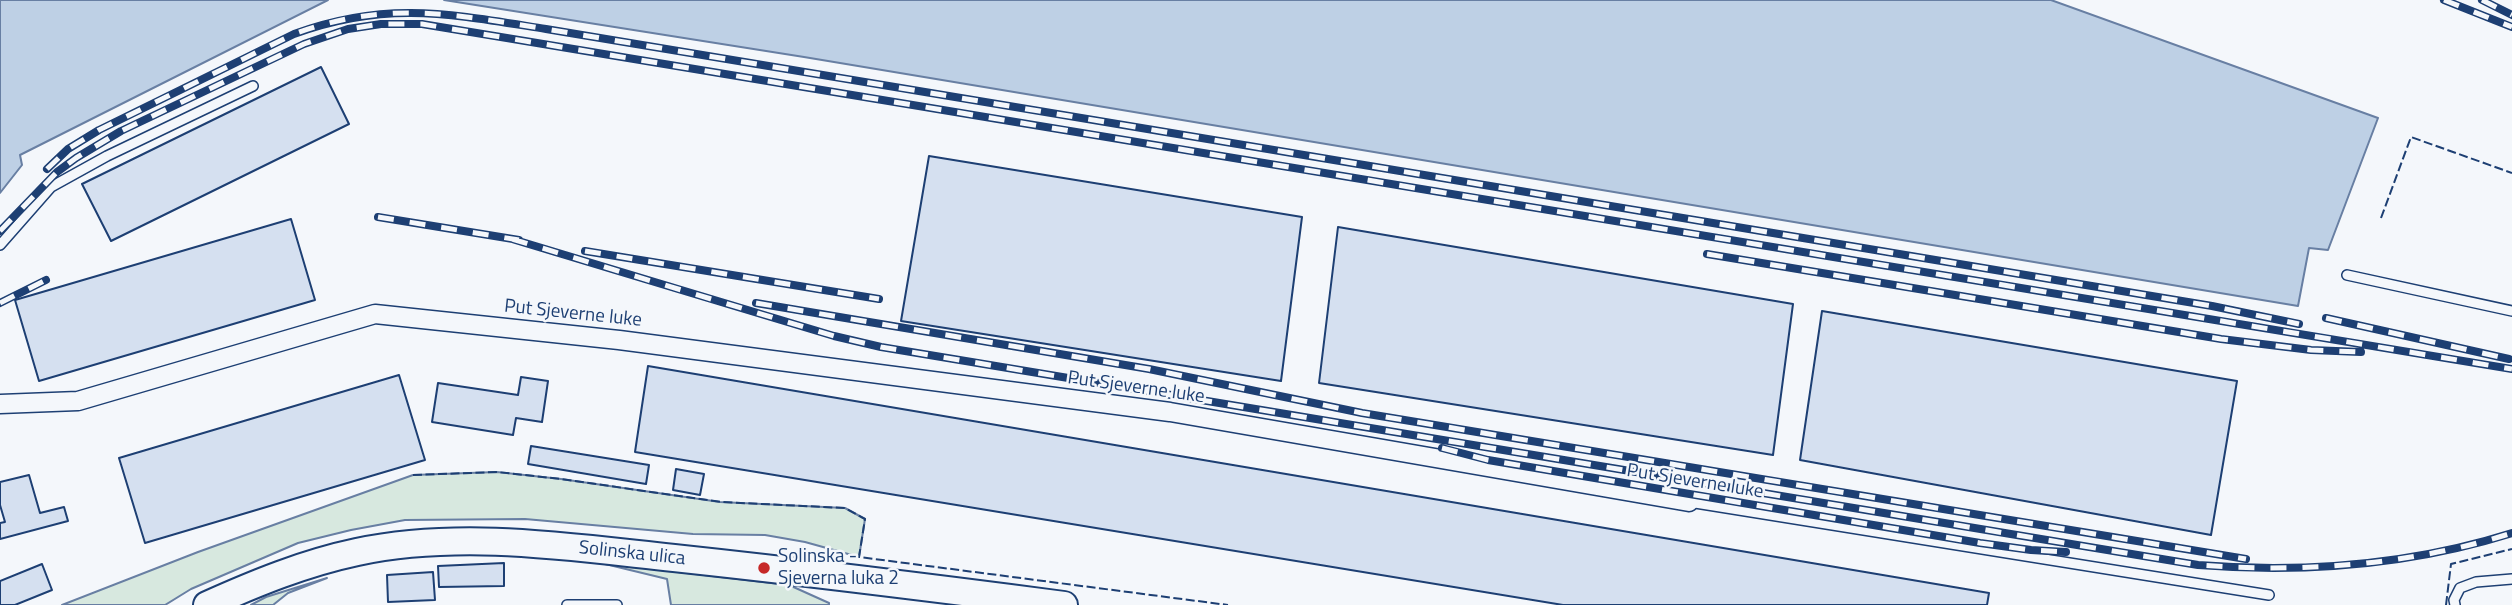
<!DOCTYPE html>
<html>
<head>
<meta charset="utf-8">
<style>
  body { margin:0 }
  canvas { display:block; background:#f4f7fb }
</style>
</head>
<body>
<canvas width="2512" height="605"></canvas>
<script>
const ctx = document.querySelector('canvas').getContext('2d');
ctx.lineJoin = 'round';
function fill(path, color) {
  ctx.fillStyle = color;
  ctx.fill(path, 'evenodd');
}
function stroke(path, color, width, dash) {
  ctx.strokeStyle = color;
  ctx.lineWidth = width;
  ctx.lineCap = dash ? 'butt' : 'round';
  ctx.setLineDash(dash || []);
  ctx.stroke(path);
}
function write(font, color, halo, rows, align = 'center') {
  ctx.font = font + ' "Titillium Web",sans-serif';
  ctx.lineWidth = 5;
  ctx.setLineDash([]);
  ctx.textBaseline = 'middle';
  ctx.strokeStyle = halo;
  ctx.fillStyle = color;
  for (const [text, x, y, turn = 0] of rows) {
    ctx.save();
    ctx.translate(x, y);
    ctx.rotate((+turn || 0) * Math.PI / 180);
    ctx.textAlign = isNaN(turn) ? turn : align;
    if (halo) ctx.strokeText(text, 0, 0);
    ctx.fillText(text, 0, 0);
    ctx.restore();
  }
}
const green = new Path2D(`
  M497 472 561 479 720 502 845 508 865 519 859 557 805 542 765 535 693 534 525 519 405 520 351 530 298 543 191 589 165 605H62L198 552 413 475Z
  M601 563 789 585 829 603V605H671L667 579Z
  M327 578 288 593 273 605H251L266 597Z`);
fill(green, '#d7e8df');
stroke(green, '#687fa3', 2);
const water = new Path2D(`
  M0 0H328L20 155 22 165 0 193Z
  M444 0H2051L2378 118 2328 250 2309 248 2298 306 804 57Z`);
fill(water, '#bed0e5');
stroke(water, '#687fa3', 2);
const building = new Path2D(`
  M321 67 349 124 111 241 82 184Z
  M929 156 1302 217 1281 381 901 321Z
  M291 219 315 300 39 381 15 300Z
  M1338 227 1793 304 1773 455 1319 383Z
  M1822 311 2237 381 2211 535 1800 460Z
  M648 366 1989 593 1987 605H1563L635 452Z
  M399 375 425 460 145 543 119 458Z
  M521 377 548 381 542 422 516 418 513 435 432 422 438 383 518 395Z
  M531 446 649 465 646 484 528 464Z
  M676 469 704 474 700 495 673 490Z
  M29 475 40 513 64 507 68 521 0 539V523L5 522 0 505V482Z
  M504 563V586L439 587 438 566Z
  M42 564 52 590 15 605H0V581Z
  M433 572 435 600 388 602 387 575Z`);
fill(building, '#d5e0f0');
stroke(building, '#1d3f73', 2);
const lane = new Path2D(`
  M0 245 51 187 107 156 253 86
  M2347 275 2512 311
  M1689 502 2269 595
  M567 605H617
  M2455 605 2454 600 2460 588 2476 582 2512 579`);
const street = new Path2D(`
  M0 404 78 401 375 314 619 340 1170 412 1689 502`);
const primary = new Path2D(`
  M207 605C256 583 305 563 357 552 461 530 570 547 674 558 804 572 934 588 1064 605`);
stroke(lane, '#1d3f73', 12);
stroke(street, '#1d3f73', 21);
stroke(primary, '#1d3f73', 30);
stroke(lane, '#f4f7fb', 9);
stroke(street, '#f4f7fb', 18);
stroke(primary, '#f4f7fb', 26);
const rail = new Path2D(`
  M2444 0 2512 27
  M2482 0 2512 15
  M47 169 68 149 99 130 294 34C387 0 451 14 546 29L2212 306 2299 324
  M378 217 519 240
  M0 231 57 172 76 158 121 131 304 44 348 29 381 24H422L2512 369
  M512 239 834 336 881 347 2198 565C2304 573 2411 565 2512 533
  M585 251 879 299
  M1707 254 2221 339 2311 350 2361 352
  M0 303 46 280
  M756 303 1149 369 1362 413 2246 559
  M2326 318 2509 359
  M1442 448 1488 460 1980 543 2031 550 2066 552`);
stroke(rail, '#1d3f73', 8);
stroke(rail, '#f4f7fb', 5, [16]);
stroke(new Path2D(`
  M2381 218 2411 137 2512 173
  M413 475 497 472 561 479 721 502 845 508 865 519 859 557 1228 605
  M2446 605 2451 564 2512 549`), '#1d3f73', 2, [9, 3.5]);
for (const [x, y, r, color] of [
  [764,568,7,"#c62828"]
]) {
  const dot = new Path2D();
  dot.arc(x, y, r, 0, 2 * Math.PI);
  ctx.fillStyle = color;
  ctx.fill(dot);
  stroke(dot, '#f4f7fb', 2.5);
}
write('19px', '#1d3f73', '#f4f7fb', [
  ["Put Sjeverne luke",573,314,6],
  ["Put Sjeverne luke",1136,388,8],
  ["Put Sjeverne luke",1695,482,9],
  ["Solinska ulica",632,554,6]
]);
write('19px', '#1d3f73', '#f4f7fb', [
  ["Solinska -",778,557],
  ["Sjeverna luka 2",778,579]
], 'left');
</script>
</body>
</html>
